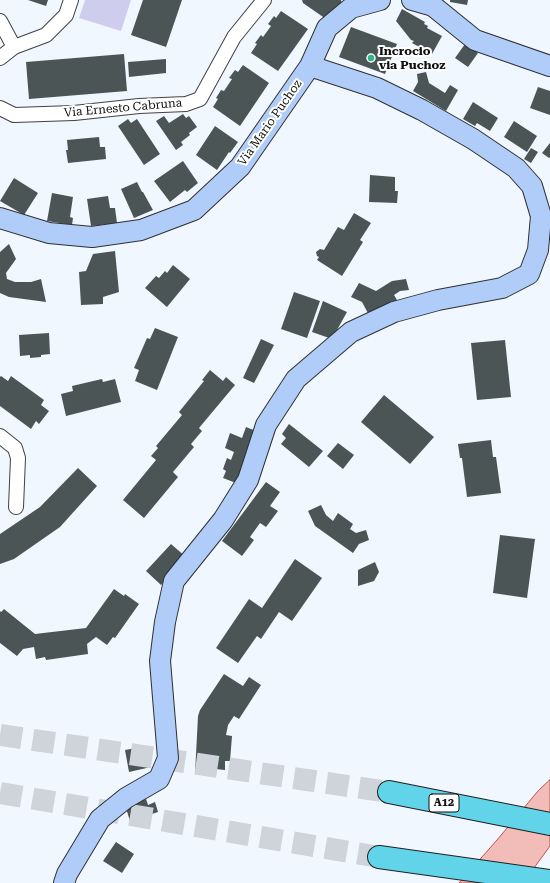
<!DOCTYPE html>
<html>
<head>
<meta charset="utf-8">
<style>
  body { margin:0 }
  canvas { display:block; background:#f0f7fe }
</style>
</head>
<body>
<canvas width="550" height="883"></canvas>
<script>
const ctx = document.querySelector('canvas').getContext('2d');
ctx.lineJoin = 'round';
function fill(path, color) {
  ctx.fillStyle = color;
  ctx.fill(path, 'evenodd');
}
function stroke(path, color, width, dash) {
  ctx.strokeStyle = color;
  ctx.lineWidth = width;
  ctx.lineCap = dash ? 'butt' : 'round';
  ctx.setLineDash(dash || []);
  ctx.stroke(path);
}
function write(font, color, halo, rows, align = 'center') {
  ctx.font = font + ' "Roboto Serif",serif';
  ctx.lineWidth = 4;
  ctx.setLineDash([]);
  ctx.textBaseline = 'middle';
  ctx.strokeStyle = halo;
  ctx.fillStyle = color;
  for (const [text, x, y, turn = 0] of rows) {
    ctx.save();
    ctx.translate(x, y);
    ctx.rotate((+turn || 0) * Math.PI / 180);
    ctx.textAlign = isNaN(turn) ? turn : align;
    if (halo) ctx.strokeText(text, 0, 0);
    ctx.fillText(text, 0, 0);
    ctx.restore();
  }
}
fill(new Path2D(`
  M85 0H131L121 31 79 18Z`), '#cfcdee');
const water = new Path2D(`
  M550 780V846L523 883H459L497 840 538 791Z`);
fill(water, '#f2bdb8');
stroke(water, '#c45244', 1);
fill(new Path2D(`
  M28 0H48L46 6Z
  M143 0H182L166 47 131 35Z
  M302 0H341L342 3 326 19 303 3Z
  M450 0H468L467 5 450 2Z
  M402 9 425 22 424 24 428 26 427 28 442 36 432 54 412 43 414 41 411 40 396 21Z
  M281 11 308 29 278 71 251 53 257 44 255 43 261 35 263 37 271 26 268 24 274 16 276 18Z
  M351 27 397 44 385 74 339 57Z
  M465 44 478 53 468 67 455 58Z
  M124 54 127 91 29 99 26 62Z
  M166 59V73L129 77 128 62Z
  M243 65 269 83 240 126 213 107 218 99 216 98 221 90 224 91 232 79 229 78 235 70 238 72Z
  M426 72 429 83 445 93 450 85 458 90 446 111 413 91 418 82 417 74Z
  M538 87 550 91V115L530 108Z
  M473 102 498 118 490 131 477 123 475 126 463 119Z
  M183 114 186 118 189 116 197 127 189 133 190 135 181 142 183 145 176 150 156 121 164 116 169 123Z
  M128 119 131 123 137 119 160 154 144 165 118 126Z
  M514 121 537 136 527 152 504 137Z
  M215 126 238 142 230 153 229 152 217 170 196 155Z
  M99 137 100 147H105L106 159 68 163 66 150H68L67 140Z
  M550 143V157L549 158 542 153Z
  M531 148 538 152 531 163 524 159Z
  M183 161 198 183 187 192 185 190 170 202 154 181Z
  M370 175 395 177V191H398L397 203 369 202Z
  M14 178 38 193 24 215 0 201Z
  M137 182 142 192H143L153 210 134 218 121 189Z
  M52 193 73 197 70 217 73 218 72 225 47 221Z
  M108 196 110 208H115L117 223 91 226 87 199Z
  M354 213 371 223 360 240 363 242 342 276 317 260 319 257 317 256 316 252 320 249 324 250 338 227 344 230Z
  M9 244 16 259 6 273 7 279 15 282H31L41 279 46 302 9 297 0 293V252Z
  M115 251 119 292 103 297V304L81 305 79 272 86 271 93 254Z
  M173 265 190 279 167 307 145 288 156 276 159 278 165 271 167 273Z
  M406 279 409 290 400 291 394 295 397 300 370 317 362 302 351 297 359 283 376 291 392 281Z
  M294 292 320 301 307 338 281 329Z
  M323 301 347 312 332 339 312 332Z
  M155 328 178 337 157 390 135 381 139 370 134 368 147 338 150 339Z
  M49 333 50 354 41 355V357L30 358V355L20 356 19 335Z
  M261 339 274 345 254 383 243 378Z
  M505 340 511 397 477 400 471 343Z
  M210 370 223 381 226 377 235 385 199 428 202 431 191 444 194 447 173 472 178 477 144 518 123 500 156 460 151 456 158 448 156 446 182 415 179 412 204 381 202 380Z
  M1 376 8 381 11 376 44 400 41 405 49 411 39 424 36 421 31 429 0 406V377Z
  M102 379 103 382 115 379 121 402 66 416 61 394 73 391 72 386Z
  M384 395 434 437 410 464 361 422Z
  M289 424 323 451 309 467 281 444 286 438 282 434Z
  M246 427 256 431 236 483 223 478 226 471 223 469 227 458 231 460 234 452 225 448 230 433 242 438Z
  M491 440 493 457H496L501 493 467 497 462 458H460L458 444Z
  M338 443 354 455 343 469 327 456Z
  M78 468 97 486 60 527 14 559 0 564V534L40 507Z
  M266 482 280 492 270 506 278 511 266 527 260 523 250 537 254 540 242 556 222 541Z
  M321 505 326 515 333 521 338 513 353 524 350 529 356 533 366 530 369 540 359 544 353 553 315 526 308 511Z
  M500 535 535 539 527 598 493 593Z
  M171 544 186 557 161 585 146 571Z
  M295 559 322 578 292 621 279 612 261 639 257 636 238 663 216 648 249 599 262 608Z
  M375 562 379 572 374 581 358 586V570Z
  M114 589 124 596 125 594 139 604 115 638 113 637 107 645 96 637 87 644 88 654 46 660 45 657 36 659 34 647 23 649 17 656 0 643V611L1 612 4 609 35 634 86 628Z
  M224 674 243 686 249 677 261 685 239 719 234 716 228 725 226 735 232 736 230 761H225V770L215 769 214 775 195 774 198 716 200 710Z
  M147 746 151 767 129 772 125 750Z
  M146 799 148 805 155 802 158 812 130 821 125 805Z
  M116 842 134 854 122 873 103 861Z`), '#4b5556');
stroke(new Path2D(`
  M0 735 389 792
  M0 793 379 857`), '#ced4da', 22, [22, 11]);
const street = new Path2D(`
  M0 21 14 47
  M0 58 14 47 46 35 66 15 71 0
  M0 108 14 115 74 113 139 106 186 104 200 99 234 37 264 0
  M0 436 15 448 18 458 16 507`);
const secondary = new Path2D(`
  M412 0 433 6 475 40 550 66
  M0 218 49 233 92 237 141 230 194 210 240 167 310 66 327 28 351 8 380 0
  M64 883 67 874 100 819 126 798 159 779 168 758 160 661 165 622 174 581 223 520 248 480 266 425 296 379 351 332 394 312 438 300 502 288 529 274 538 250 541 216 532 186 516 168 473 139 422 110 377 88 310 66`);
const highway = new Path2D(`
  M389 792 550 824
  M379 857 550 881`);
stroke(street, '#414141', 16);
stroke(secondary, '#303030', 22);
stroke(highway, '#1f1f1f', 24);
stroke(street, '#fff', 14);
stroke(secondary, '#b0cdf9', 20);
stroke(highway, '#62d4ea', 22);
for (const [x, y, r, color] of [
  [371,58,4,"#2fb588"]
]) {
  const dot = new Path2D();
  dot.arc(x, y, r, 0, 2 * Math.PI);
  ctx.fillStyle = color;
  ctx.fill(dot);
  stroke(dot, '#fff', 1.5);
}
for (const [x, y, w] of [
  [444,803,30]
]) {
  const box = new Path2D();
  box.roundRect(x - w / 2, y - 9, w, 18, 3);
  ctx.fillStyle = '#fff';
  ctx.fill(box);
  stroke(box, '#0e0e0e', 1);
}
write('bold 11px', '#0e0e0e', null, [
  ["A12",444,803]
]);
write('bold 12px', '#0e0e0e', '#fff', [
  ["Incrocio",379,51],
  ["via Puchoz",379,65]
], 'left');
write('12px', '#0e0e0e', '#fff', [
  ["Via Ernesto Cabruna",123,108,-5],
  ["Via Mario Puchoz",270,123,-55]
]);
</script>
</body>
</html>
